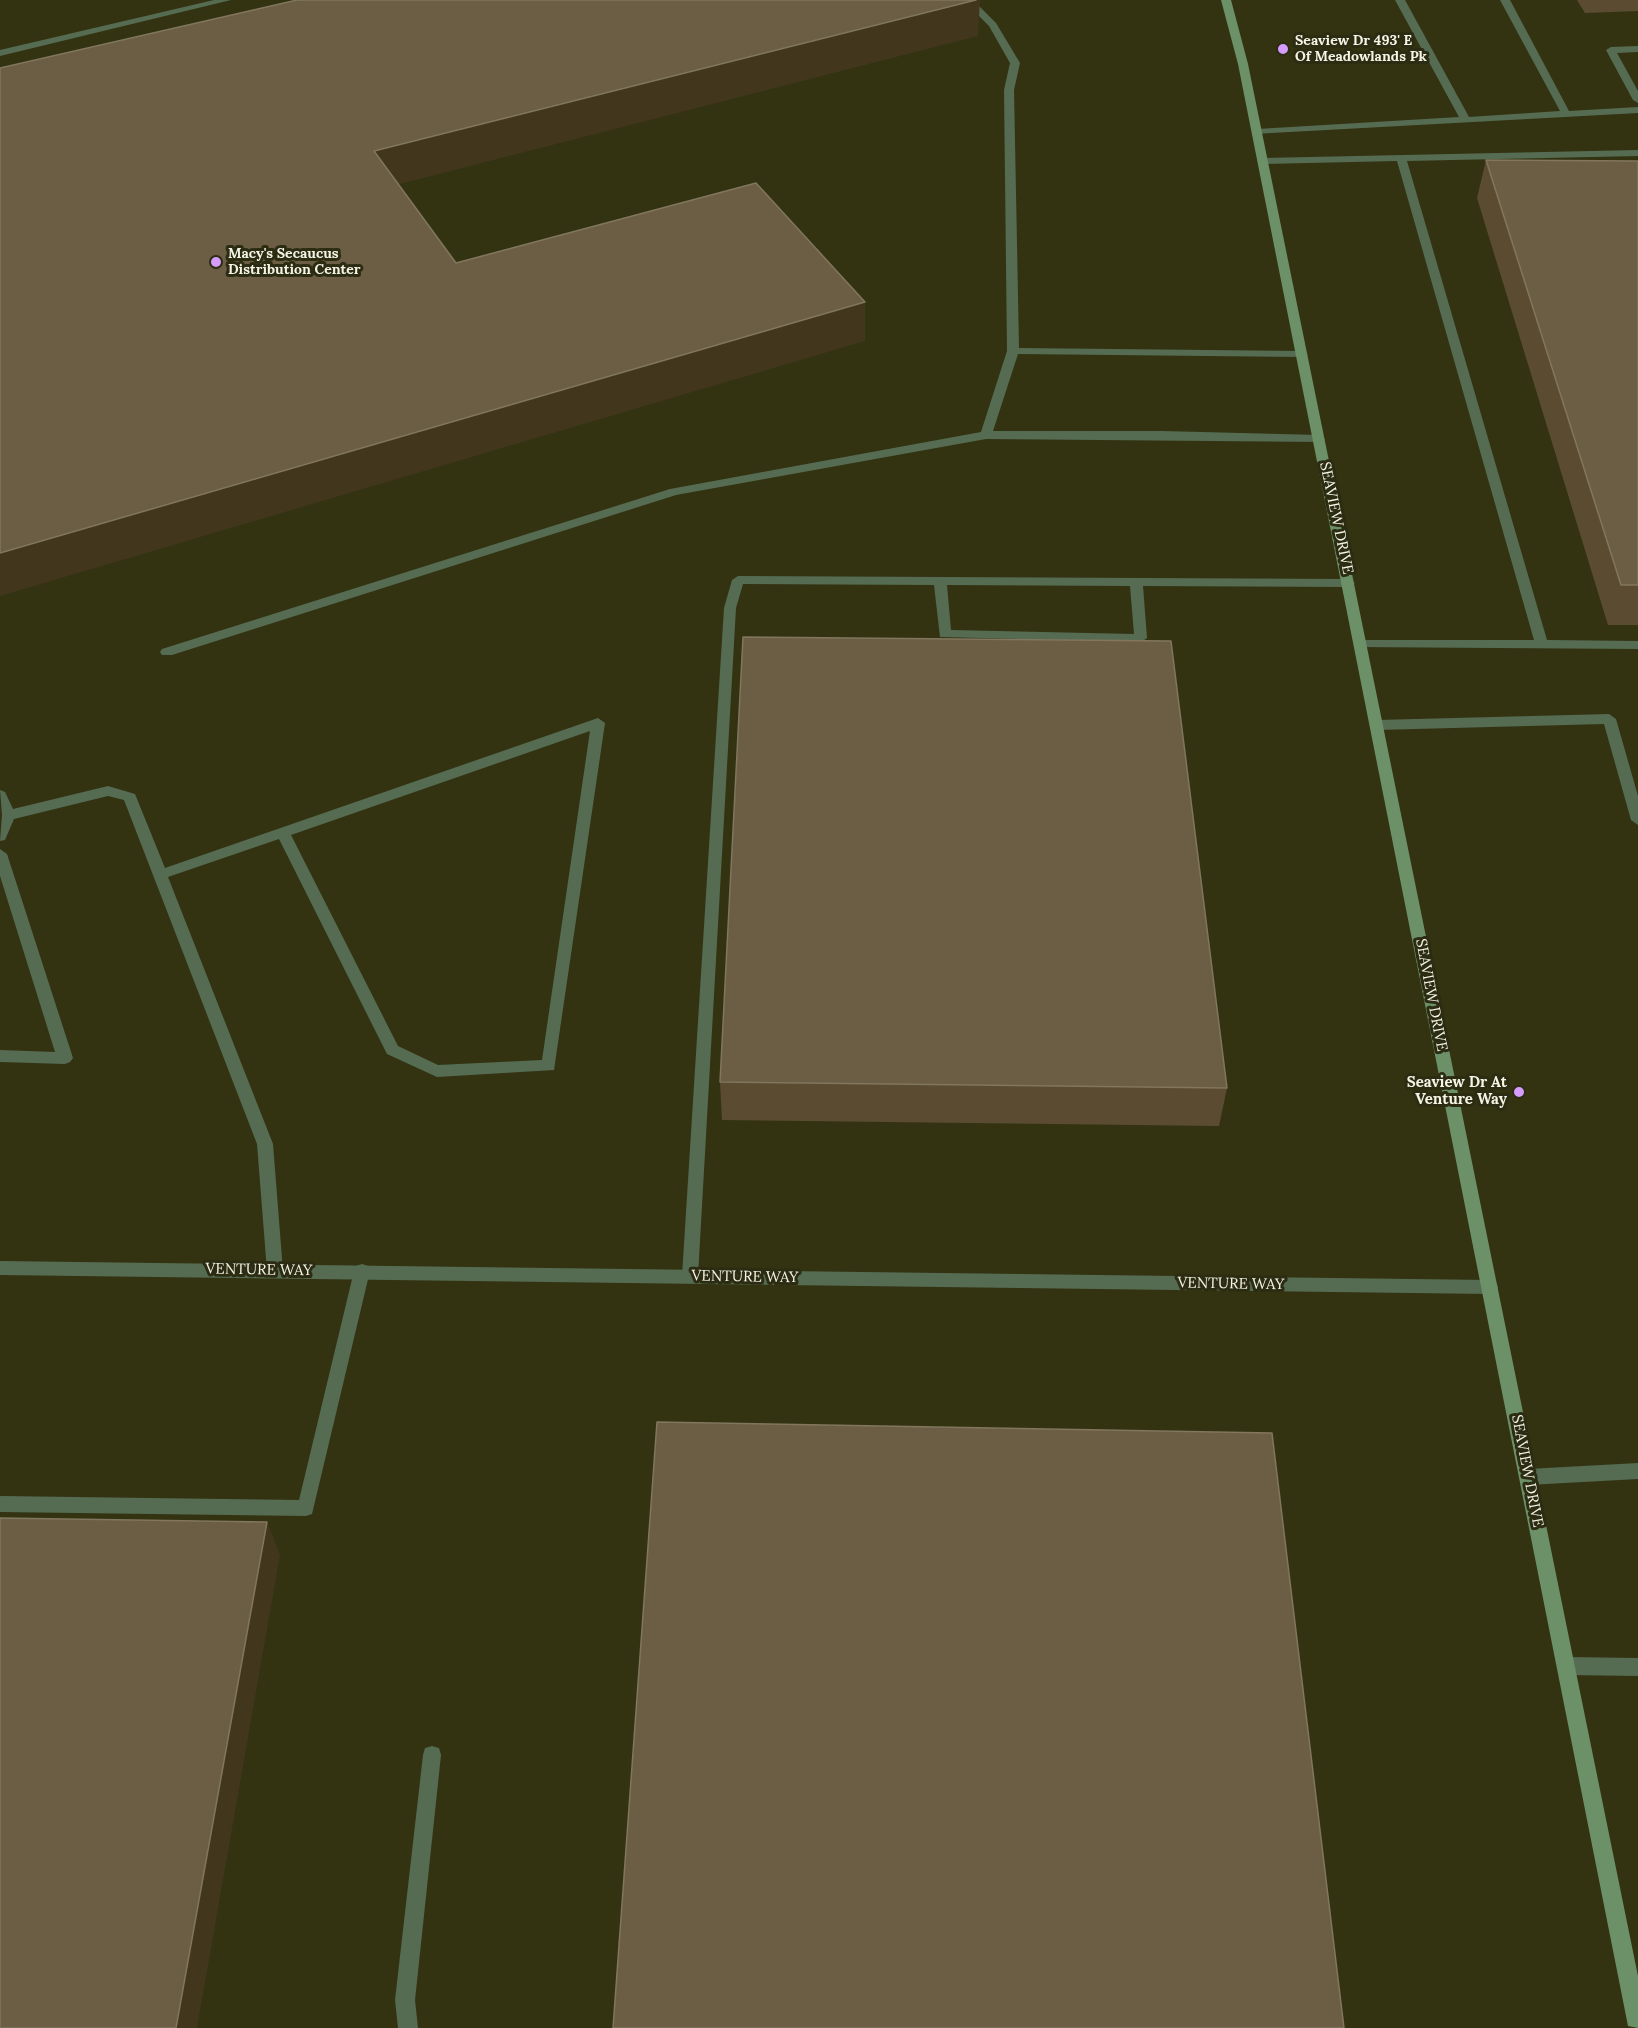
<!DOCTYPE html>
<html>
<head>
<meta charset="utf-8">
<style>
  body { margin:0 }
  canvas { display:block; background:#2c2c13 }
</style>
</head>
<body>
<canvas width="1638" height="2028"></canvas>
<script>
const ctx = document.querySelector('canvas').getContext('2d');
ctx.lineJoin = 'round';
function fill(path, color) {
  ctx.fillStyle = color;
  ctx.fill(path, 'evenodd');
}
function stroke(path, color, width, dash) {
  ctx.strokeStyle = color;
  ctx.lineWidth = width;
  ctx.lineCap = dash ? 'butt' : 'round';
  ctx.setLineDash(dash || []);
  ctx.stroke(path);
}
function write(font, color, halo, rows, align = 'center') {
  ctx.font = font + ' Lora,serif';
  ctx.lineWidth = 6;
  ctx.setLineDash([]);
  ctx.textBaseline = 'middle';
  ctx.strokeStyle = halo;
  ctx.fillStyle = color;
  for (const [text, x, y, turn = 0] of rows) {
    ctx.save();
    ctx.translate(x, y);
    ctx.rotate((+turn || 0) * Math.PI / 180);
    ctx.textAlign = isNaN(turn) ? turn : align;
    if (halo) ctx.strokeText(text, 0, 0);
    ctx.fillText(text, 0, 0);
    ctx.restore();
  }
}
fill(new Path2D(`
  M0 0H1638V2028H0Z`), '#333312');
fill(new Path2D(`
  M214 0H231L0 56V50Z
  M963 0H973L996 23 1020 63 1014 90 1019 348 1302 351 1308 354 1302 357 1018 354 993 431H1162L1319 435 1325 439 1323 442 986 439 676 495 172 655H162L160 652 162 649 670 489 981 432 1007 351 1004 90 1010 63 989 26Z
  M1395 0H1405L1469 117 1560 111 1500 0H1510L1569 111 1638 107V113L1253 134V130L1257 129 1459 117Z
  M1638 46V52L1617 53 1638 91V103L1633 100 1606 50 1611 47Z
  M1638 150V156L1407 161 1547 640 1638 641V649L1356 647 1354 644 1361 640H1534L1397 161 1263 164 1258 161 1263 158Z
  M738 576 1349 579 1355 583 1349 587 1143 586 1147 638 1141 642 940 637 934 585 743 584 736 608 698 1276 696 1281 690 1283 684 1281 682 1276 724 608 732 580ZM947 585 1130 586 1134 634 951 630Z
  M1609 714 1616 719 1638 796V825L1631 820 1604 724 1377 730 1370 725 1377 720Z
  M598 718 605 723 554 1070 437 1077 387 1054 279 839 168 877 273 1144 283 1271 281 1276 275 1278 269 1276 267 1271 257 1144 124 800 108 796 14 819 5 840 0 841 2 815 0 790 5 792 13 809 108 786 135 794 165 868ZM590 731 542 1060 438 1065 398 1046 291 835Z
  M0 849 7 854 73 1058 70 1062 65 1064 0 1062V1050L55 1052 0 876Z
  M362 1264 368 1266 370 1271 312 1514 306 1516 0 1512V1496L299 1500 354 1271 356 1266Z
  M1638 1463V1479L1528 1485 1522 1483 1519 1477 1522 1471 1528 1469Z
  M1566 1657 1638 1658V1676L1566 1675 1559 1672 1557 1666 1559 1660Z
  M432 1746 439 1748 441 1755 415 2000 418 2028H398L395 2000 423 1755 425 1748Z`), '#556c52');
fill(new Path2D(`
  M0 1261 1490 1280 1496 1282 1498 1287 1496 1292 1490 1294 0 1275Z`), '#556c52');
fill(new Path2D(`
  M1221 0H1231L1248 64 1638 1976V2028L1628 2026 1238 64Z`), '#6c9168');
fill(new Path2D(`
  M1577 0H1638V11L1585 13Z
  M1486 160 1638 161V625H1608L1477 198Z
  M720 1082 1227 1088 1219 1126 722 1120Z`), '#5b4c31');
fill(new Path2D(`
  M976 0H980L978 36 380 189 374 151Z
  M865 302V341L0 596V553Z
  M267 1522 280 1555 197 2028H176Z`), '#42371d');
const building = new Path2D(`
  M297 0H976L374 151 456 263 756 183 865 302 0 553V68Z
  M1486 160 1638 161V585H1621Z
  M743 637 1171 641 1227 1088 720 1082Z
  M657 1422 1272 1433 1344 2028H613Z
  M0 1518 267 1522 176 2028H0Z`);
fill(building, '#6c5e44');
stroke(building, '#81765e', 1.5);
for (const [x, y, r, color] of [
  [1283,49,6,"#d59cfb"],
  [216,262,6,"#d59cfb"],
  [1519,1092,6,"#d59cfb"]
]) {
  const dot = new Path2D();
  dot.arc(x, y, r, 0, 2 * Math.PI);
  ctx.fillStyle = color;
  ctx.fill(dot);
  stroke(dot, '#2c2c13', 2);
}
write('bold 14px', '#f4f5e6', '#2c2c13', [
  ["Seaview Dr 493' E",1295,41],
  ["Of Meadowlands Pk",1295,57],
  ["Macy's Secaucus",228,254],
  ["Distribution Center",228,270]
], 'left');
write('15px', '#f4f5e6', '#2c2c13', [
  ["SEAVIEW DRIVE",1336,518,78],
  ["SEAVIEW DRIVE",1431,995,79],
  ["VENTURE WAY",259,1270,1],
  ["VENTURE WAY",745,1277,1],
  ["VENTURE WAY",1231,1284,1],
  ["SEAVIEW DRIVE",1527,1471,79]
]);
write('bold 15px', '#f4f5e6', '#2c2c13', [
  ["Seaview Dr At",1507,1083],
  ["Venture Way",1507,1100]
], 'right');
</script>
</body>
</html>
